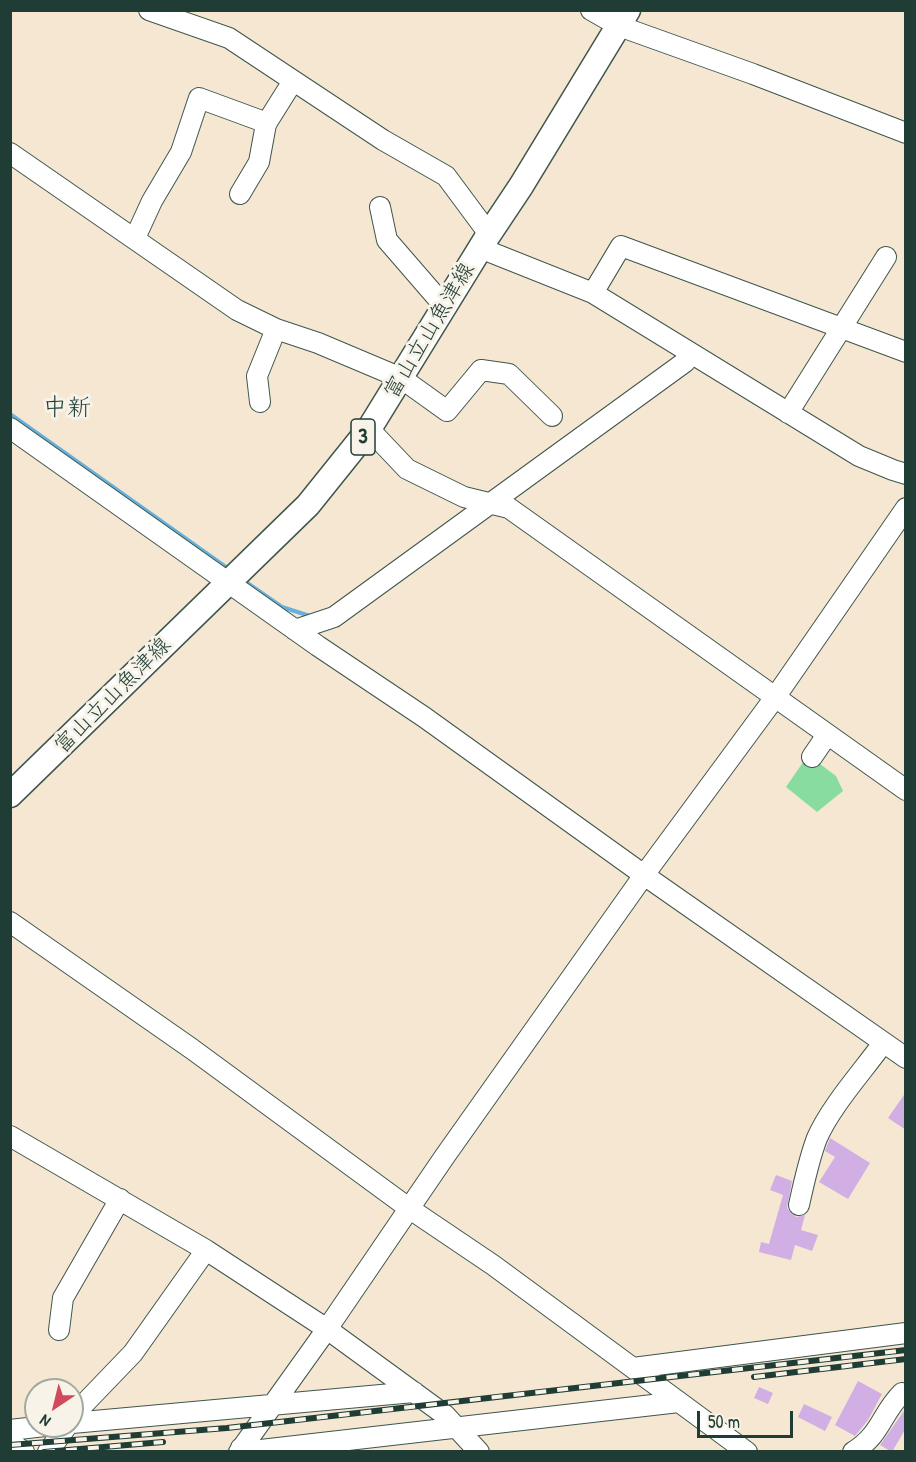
<!DOCTYPE html>
<html>
<head>
<meta charset="utf-8">
<style>
  body { margin:0 }
  #map { position:relative; width:916px; height:1462px; overflow:hidden; background:#f5e7d2; font-family:"Patrick Hand",sans-serif }
  canvas { display:block }
  .frame { position:absolute; inset:0; border:12px solid #1f3d34; pointer-events:none }
  .north { position:absolute; left:24px; top:1378px; width:60px; height:60px; box-sizing:border-box; background:#f7f3e8; border:2px solid #a1aaa0; border-radius:50%; rotate:215deg; font-size:16px; font-weight:700; line-height:24px; text-align:center; color:#1f3d34 }
  .north::after { content:''; display:block; margin:auto; width:21px; height:27px; background:#d1495b; clip-path:polygon(50% 0,100% 100%,50% 72%,0 100%) }
  .scale { position:absolute; left:697px; top:1411px; width:96px; height:27px; box-sizing:border-box; border:3px solid #1f3d34; border-top:0; padding-left:8px; font-size:18px; line-height:21px; white-space:nowrap; color:#1f3d34; -webkit-text-stroke:4px #f7f3e8; paint-order:stroke }
</style>
</head>
<body>
<div id="map">
<canvas width="916" height="1462"></canvas>
<div class="frame"></div>
<div class="north">N</div>
<div class="scale">50 m</div>
</div>
<script>
const ctx = document.querySelector('canvas').getContext('2d');
ctx.lineJoin = 'round';
function fill(path, color) {
  ctx.fillStyle = color;
  ctx.fill(path, 'evenodd');
}
function stroke(path, color, width, dash) {
  ctx.strokeStyle = color;
  ctx.lineWidth = width;
  ctx.lineCap = dash ? 'butt' : 'round';
  ctx.setLineDash(dash || []);
  ctx.stroke(path);
}
function write(font, color, halo, rows, align = 'center') {
  ctx.font = font + ' "Patrick Hand","Klee One",sans-serif';
  ctx.lineWidth = 6;
  ctx.setLineDash([]);
  ctx.textBaseline = 'middle';
  ctx.strokeStyle = halo;
  ctx.fillStyle = color;
  for (const [text, x, y, turn = 0] of rows) {
    ctx.save();
    ctx.translate(x, y);
    ctx.rotate((+turn || 0) * Math.PI / 180);
    ctx.textAlign = isNaN(turn) ? turn : align;
    if (halo) ctx.strokeText(text, 0, 0);
    ctx.fillText(text, 0, 0);
    ctx.restore();
  }
}
fill(new Path2D(`
  M808 755 836 776 843 791 817 812 786 787Z`), '#88dc9f');
stroke(new Path2D(`
  M10 414 230 570
  M243 580 282 607 310 616`), '#66b0de', 4);
fill(new Path2D(`
  M906 1092V1130L888 1118Z
  M830 1138 870 1163 848 1199 819 1182 835 1157 825 1151Z
  M776 1175 792 1181 787 1208 791 1213 796 1217 805 1215 801 1230 818 1235 812 1251 795 1245 791 1260 759 1252 761 1242 769 1244 783 1195 770 1190Z
  M858 1381 882 1394 868 1420 855 1436 835 1425Z
  M759 1387 773 1393 768 1404 754 1398Z
  M804 1404 832 1417 825 1431 798 1417Z
  M906 1408V1428L892 1452 880 1445Z`), '#d1afe4');
const minor = new Path2D(`
  M149 10 229 38 383 140 446 176 489 234
  M591 10 619 26 753 74 906 133
  M10 153 237 310 276 329 318 343 401 378 447 411 481 370 509 374 552 416
  M240 194 259 162 266 124 293 81
  M380 207 387 240 445 307
  M135 238 152 201 181 152 199 98 267 123
  M480 248 593 293 859 456 893 470 906 474
  M593 293 621 246 906 352
  M260 402 257 376 276 329
  M788 413 886 257
  M10 428 318 646 424 717 644 875 906 1058
  M369 429 407 469 464 497 509 508 906 790
  M295 630 334 617 685 362 691 354
  M812 757 827 735
  M10 922 192 1049 410 1209 493 1265 747 1452
  M10 1136 206 1250 327 1329 445 1415 479 1452
  M799 1205C804 1182 809 1159 817 1138 831 1106 863 1071 883 1043
  M59 1330 63 1298 120 1199
  M633 1368 906 1333
  M72 1420 84 1404 133 1353 206 1250
  M72 1423 414 1392
  M10 1430 45 1426
  M10 1442 24 1452
  M241 1448 252 1451 679 1402
  M48 1452 67 1426
  M239 1452 327 1329 445 1156 644 875 776 696 906 508
  M853 1452C881 1435 881 1414 902 1393L906 1396`);
const major = new Path2D(`
  M10 795 308 505 369 429 489 234 521 186 628 10`);
stroke(minor, '#3f564c', 22);
stroke(major, '#3f564c', 27);
stroke(minor, '#fff', 20);
stroke(major, '#fff', 24);
const rail = new Path2D(`
  M754 1377 906 1359
  M10 1445 227 1428 906 1350
  M44 1452 163 1442`);
stroke(rail, '#1f3d34', 6);
stroke(rail, '#f7f3e8', 4, [11]);
for (const [x, y, w] of [
  [363,437,24]
]) {
  const box = new Path2D();
  box.roundRect(x - w / 2, y - 18, w, 36, 4.5);
  ctx.fillStyle = '#f7f3e8';
  ctx.fill(box);
  stroke(box, '#1f3d34', 1.5);
}
write('bold 21px', '#1f3d34', null, [
  ["3",363,437]
]);
write('22px', '#1f3d34', '#f7f3e8', [
  ["富山立山魚津線",430,331,-59],
  ["富山立山魚津線",113,696,-45]
]);
write('24px', '#1f3d34', '#f7f3e8', [
  ["中新",67,409]
]);
</script>
</body>
</html>
